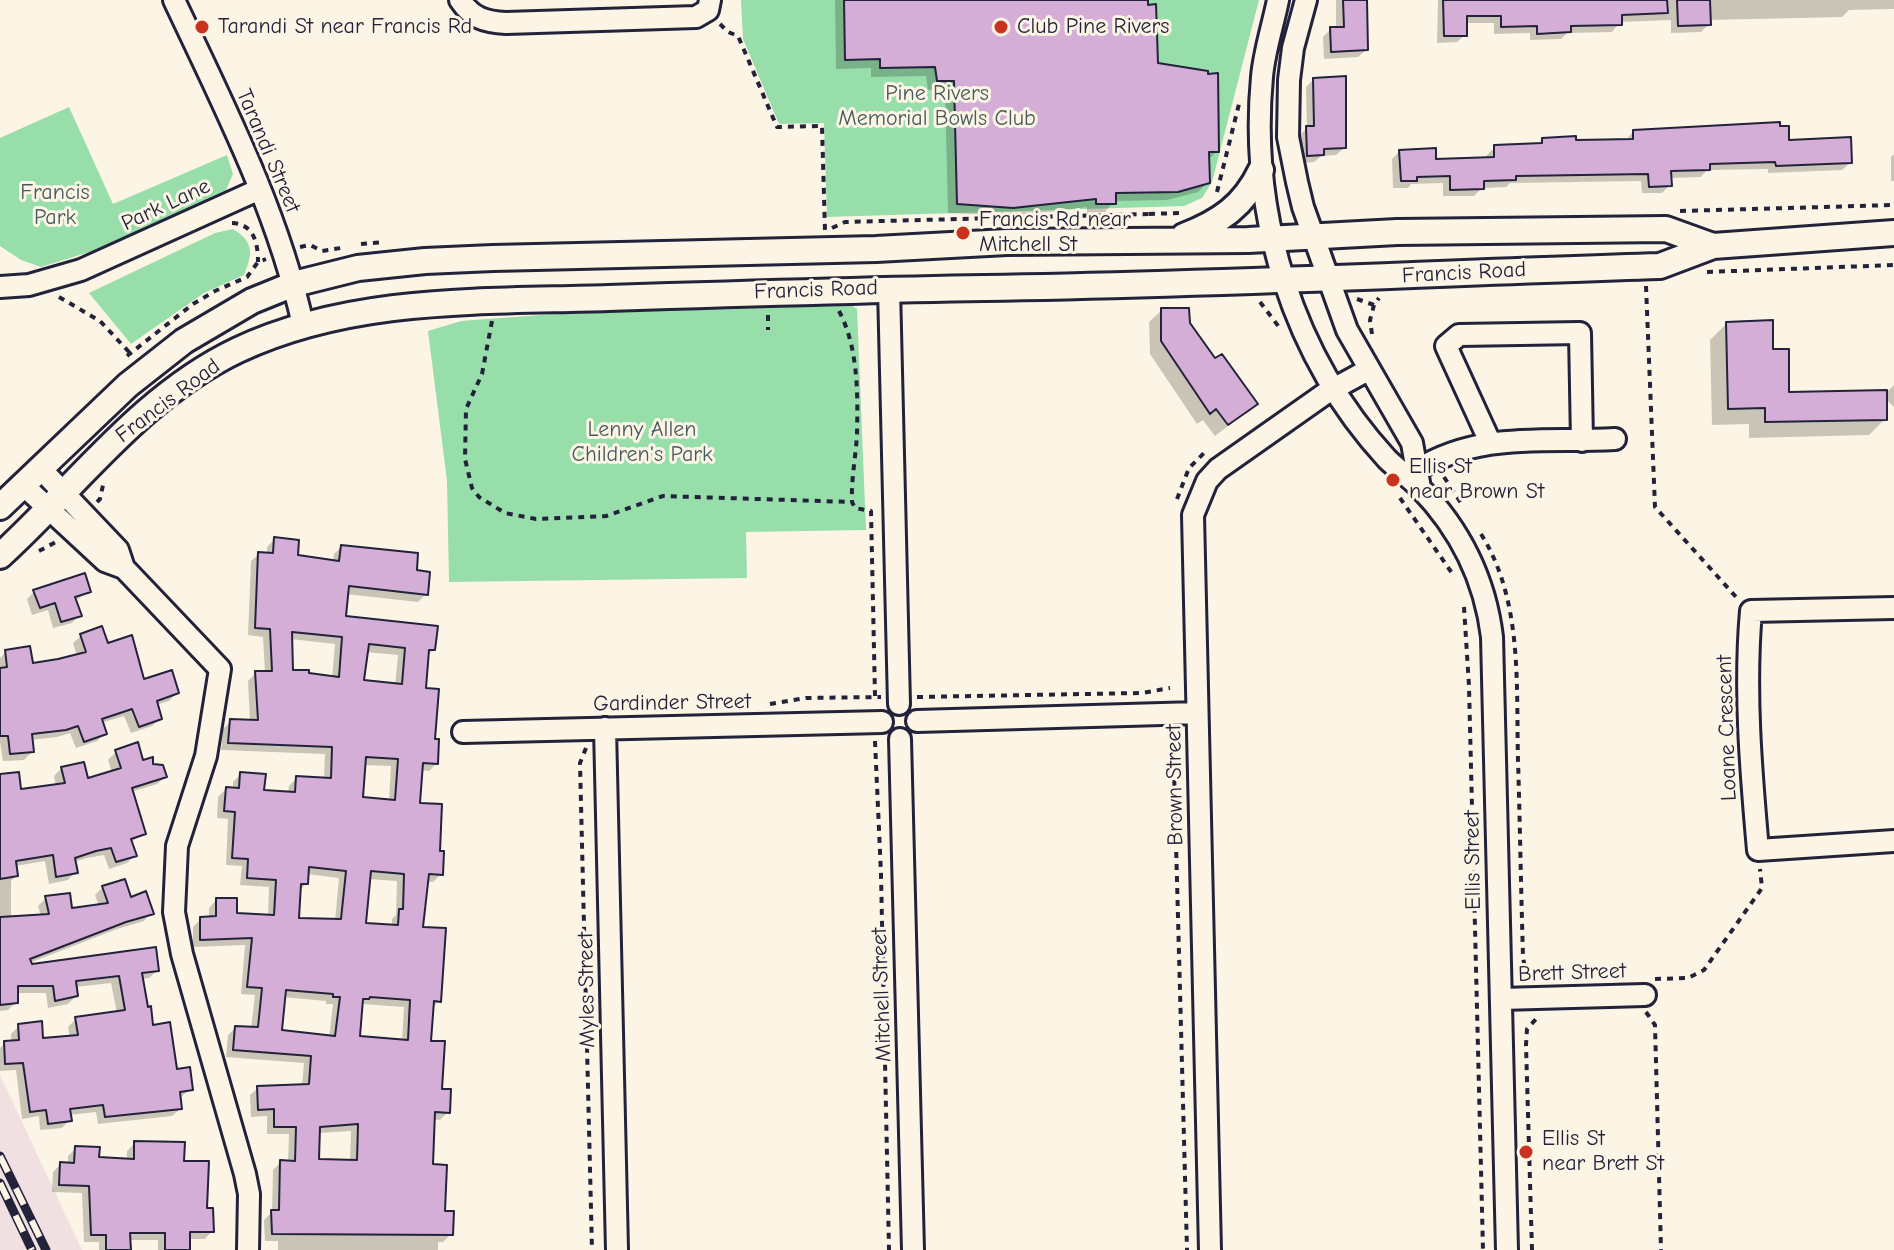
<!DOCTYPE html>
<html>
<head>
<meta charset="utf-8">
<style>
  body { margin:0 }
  canvas { display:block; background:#fcf5e5 }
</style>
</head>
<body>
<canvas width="1894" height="1250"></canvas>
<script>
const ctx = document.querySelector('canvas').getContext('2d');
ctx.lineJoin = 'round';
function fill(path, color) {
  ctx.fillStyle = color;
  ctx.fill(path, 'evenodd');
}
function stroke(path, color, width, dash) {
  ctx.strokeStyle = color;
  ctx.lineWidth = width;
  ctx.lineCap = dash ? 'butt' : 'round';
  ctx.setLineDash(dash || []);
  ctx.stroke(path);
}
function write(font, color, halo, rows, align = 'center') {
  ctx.font = font + ' "Comic Neue",sans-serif';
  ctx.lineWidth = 6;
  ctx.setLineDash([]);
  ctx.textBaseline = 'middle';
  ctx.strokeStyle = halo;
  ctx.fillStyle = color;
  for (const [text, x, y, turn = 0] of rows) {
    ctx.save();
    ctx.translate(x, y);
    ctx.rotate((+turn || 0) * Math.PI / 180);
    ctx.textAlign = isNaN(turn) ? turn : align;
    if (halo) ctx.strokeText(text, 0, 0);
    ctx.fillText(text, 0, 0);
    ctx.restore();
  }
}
fill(new Path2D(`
  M0 1075 82 1250H0Z`), '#f0e0e1');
fill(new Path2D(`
  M741 0H1259L1212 182 1202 198 1184 206 827 217 824 123 779 124 743 39Z
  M69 107 113 204 227 155 233 174 226 190 102 248 41 267 21 260 0 246V138Z
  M233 229C254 242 253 253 244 275L204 293 131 344 89 293 215 233Z
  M834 293 857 309 866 530 746 532 747 578 449 582 447 481 428 331 461 321Z`), '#98deab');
fill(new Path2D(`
  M835 0H1146L1156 65 1217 151 1207 161 1208 182 1198 192 1167 200 1114 201 1105 212 1087 213V207L1018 216 948 213 945 89 928 90 926 76 871 77V68L836 69Z
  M1336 0H1364L1366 50 1358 57 1324 59 1323 37 1331 29H1336Z
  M1438 0H1894V9L1849 10 1842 17 1709 20V24L1701 32 1671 33V20L1620 22 1612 32 1567 33 1561 39 1530 40V33L1494 34V23H1465V35L1457 42 1437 43Z
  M1313 80 1344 148 1336 155 1321 156 1314 162 1300 163 1299 136 1307 128 1306 87Z
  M1633 132 1787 142 1850 163 1842 170 1768 173V169L1707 170 1701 177 1669 178 1670 185 1662 193H1642L1641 181 1510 183 1506 187 1482 188 1474 196H1443V183L1411 184 1408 188H1393L1392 159 1400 151 1434 161 1487 159V155L1495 147 1536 146 1542 140 1574 143 1625 141Z
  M1894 154V181H1891V157Z
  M1162 310 1188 323 1215 361 1256 404 1215 436 1203 420 1197 424 1150 354 1149 322Z
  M1726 324 1771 351 1787 394 1887 392 1894 385V407L1885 398V419L1869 435 1749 438V424L1712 425 1710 340Z
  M275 539 296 557 333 562 334 554 341 547 414 572 426 594 418 602 346 594 343 618 434 649 426 657 424 690 437 763 429 771 421 770 418 805 438 852 441 874 433 882 426 881 421 929 439 1001 432 1008 429 1042 440 1090 448 1112 440 1120 433 1119 431 1166 451 1234 443 1242H438V1250H278V1241H265L264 1220 272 1212 273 1170 281 1162 288 1163 289 1134H267V1116L251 1117 250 1095 258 1088 302 1086 304 1063 226 1057 228 1035 235 1028 251 1029 255 995 241 994 245 945 193 947V927L201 919H209V908L216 900 236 915 268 917 269 887 240 885 242 866 226 865 228 819 217 818 218 797 226 789 233 790V782L241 774 262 791 288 793 289 786 297 778 324 780 325 754 221 750 223 729 231 721 250 722 248 681 256 673H265L263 637 248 635 251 561 259 554 267 555V547ZM291 639 335 644 332 679 291 672ZM366 652 398 655 395 686 362 682ZM363 765 391 766 389 801 360 799ZM307 874 339 878 335 921 297 919 298 892 306 884ZM368 879 397 881 396 915 392 919V926L364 925ZM283 997 326 1001V1004H333L329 1038 280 1031ZM362 1004 404 1007 402 1041 358 1038ZM351 1131 350 1162 317 1161 318 1133Z
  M35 591H89L75 601 79 615 72 623 53 628 48 610 32 615 27 599Z
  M81 636 106 645 143 682 177 693 169 701 156 705 160 718 152 726 131 733 124 716 101 723 105 733 97 741 76 748 70 733 57 737 31 740 32 752 24 760 3 761 0 742V658L6 652 31 666 77 656 73 643Z
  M116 752 150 766 165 777 157 784 131 792 144 833 130 843 135 855 127 863 109 869 104 855 87 858 73 862 75 872 68 880 49 884 45 861 15 866 16 876 11 881V918L41 916 38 906 46 898 71 910 99 906 95 895 103 887 151 913 144 921 117 929 24 965 157 971 149 978 142 979 152 1027 175 1071 190 1090 179 1098 180 1109 172 1116 98 1124 96 1112 69 1115 70 1120 62 1128 40 1130 39 1116 22 1119 16 1070 0 1071V1048L5 1043H11V1034L19 1026 41 1041 70 1038 68 1027 76 1019 117 1013 111 983 75 987 76 996 68 1004 48 1008 46 993H16V1002L8 1010 0 1011V776L19 792 56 786 54 776 62 768 86 781 112 772 108 760Z
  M135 1143 182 1163 212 1231 205 1239H188V1250H158V1240H128V1250H99V1242H84L82 1193 52 1192 53 1172 61 1164H68V1156L76 1148 97 1159 127 1161V1151Z`), '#0003');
const building = new Path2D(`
  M844 0H1148V5L1156 4 1158 63 1208 71V74L1218 73 1219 152H1209L1210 183 1178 192 1116 193V204H1096V199L1013 208 957 204 954 81H937L935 67 880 68V59L845 60Z
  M1343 0H1367L1368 50 1331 52 1330 27H1344Z
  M1443 0H1667L1668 13 1622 15V25L1571 26V32L1537 34V26L1501 27V16H1467V36H1444Z
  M1677 0H1710L1711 25 1678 26Z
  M1346 76V148L1324 149V155L1307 156 1306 126H1314L1313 78Z
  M1780 122V126H1789V140L1851 137 1852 163 1776 166 1775 162 1710 164V170L1671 171 1672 186 1649 187 1648 174 1516 176V180L1484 181V189L1450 190V176L1417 177V181H1401L1399 150 1436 148V159L1494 157V145L1542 143V138L1576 136V140L1633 139V130Z
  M1161 308H1189L1190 323 1215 358 1222 354 1258 404 1228 425 1216 409 1210 414 1161 341Z
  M1773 320V349H1789V392L1887 390V420L1765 422V408L1728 409 1726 322Z
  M274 537 299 540 298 555 339 561 341 545 418 553 417 570 430 572 428 595 349 586 346 616 438 626 435 650H429L426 688 439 689 435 739H439L438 764 423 763 420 803 442 804 440 851H444L443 875 429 874 423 927 446 928 441 1002 434 1001 431 1041H445L442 1089H451L450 1113 435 1112 433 1164 447 1165 445 1211H454L453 1235 272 1234 271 1210H279L280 1160 295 1161 296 1127H274V1109L258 1110 257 1086 309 1084 311 1056 233 1050 235 1026 258 1027 262 988 247 987 252 938 200 940V917L216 916V898H237V913L274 915 276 880 247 878 248 859 232 858 235 812 224 811 226 787 239 788 240 772 266 774 264 790 295 792 296 776 331 778 332 747 228 743 230 719 258 720 255 671H272L270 629 255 628 258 552 273 553ZM292 632 342 637 339 677 309 673V670H293ZM369 644 405 648 402 684 364 680ZM366 757 398 759 395 800 363 797ZM309 867 346 871 341 919 299 918 301 884H308ZM371 871 404 874 403 909H399L398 925 366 923ZM286 990 333 994V997H340L335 1036 282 1030ZM370 997 410 1000 408 1040 360 1036 363 999H369ZM358 1124 357 1160 319 1159 320 1127Z
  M85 573 91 592 75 597 82 616 61 622 55 603 40 608 33 590Z
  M102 626 108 643 132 635 144 679 172 670 179 693 157 701 162 719 139 727 132 709 102 719 107 734 84 742 78 726 66 730 32 734 34 752 10 754 8 736H0V668L7 667 5 650 30 646 33 663 58 659 86 652 80 634Z
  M138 742 143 760 153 757V764L163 765 167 777 132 788 146 834 131 839 137 856 116 862 111 848 96 851 75 858 78 873 56 877 53 855 16 861 18 876 0 879V774L19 772 21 789 65 783 61 767 84 762 88 778 121 768 115 750Z
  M125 879 131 897 146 891 154 914 126 922 30 959 32 964 156 947 159 971 142 973 148 1007 151 1006 153 1025 170 1022 177 1069 190 1067 193 1090 180 1092 182 1109 105 1117 103 1105 70 1109 72 1121 48 1124 46 1110 30 1112 23 1063 5 1064 4 1041 19 1040 18 1024 42 1021 43 1038 78 1035 75 1017 125 1010 119 976 76 981 78 996 55 1001 53 986H18V1003L0 1005V917L49 914 45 896 70 893 72 908 108 903 102 886Z
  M134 1141 185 1142 184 1161H209L207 1208H213L214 1232H190V1250H165V1233H130L131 1250H106V1235H91L89 1186 59 1185 60 1162 74 1163 75 1146 100 1147 99 1157 134 1159Z`);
fill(building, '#d4aed7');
stroke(building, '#22223b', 2);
const minor = new Path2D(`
  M174 0C224 106 278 211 303 325
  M460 0C472 18 485 22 506 23L696 17 708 10 710 0
  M1278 0C1273 25 1264 52 1262 77 1249 215 1293 357 1387 459 1397 469 1409 477 1419 487 1460 529 1485 579 1492 637L1507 1250
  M1306 0 1293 48 1289 80 1288 137 1297 182 1303 207 1347 330 1412 443 1420 488
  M0 287 29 285 81 270 260 189
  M889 288 899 704
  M1490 442 1446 346 1459 335 1580 333 1582 441
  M40 468 118 550 124 568
  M1417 470C1480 431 1544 443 1615 439
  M22 484 105 561 124 568 220 669 206 756 177 846 174 912 182 954 245 1174 249 1194 248 1250
  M1894 608 1751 611C1744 690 1751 772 1758 850L1894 841
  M917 721 1197 713
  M605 728 617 1250
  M463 732 882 722
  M900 739 913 1250
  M1501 999 1645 995
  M1210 1250 1193 515 1207 481 1218 469 1326 393 1368 370`);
const major = new Path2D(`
  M1184 236C1220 222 1244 206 1261 170
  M0 507 128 385 184 341 252 301 294 284 358 268 425 261 493 258 876 249 1007 242 1248 240 1397 232 1666 229 1713 246
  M0 556C77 486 141 396 238 350 353 296 484 302 608 298 734 294 860 290 985 288 1211 285 1435 273 1660 266L1713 246 1894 233`);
stroke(minor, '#22223b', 26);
stroke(major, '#22223b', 30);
stroke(new Path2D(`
  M720 24 728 32 738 36 777 127 822 126 825 231
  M1217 192 1240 100
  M1680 211 1894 205
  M1149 214 1179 213
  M232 223C254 224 258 243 258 262
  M832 228 845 222 1149 214V219
  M361 244 384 242
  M300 247 310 245 322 251 341 248
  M1707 272 1894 265
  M1646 286 1655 507 1737 598
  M59 297 100 321 130 353
  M1357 299 1374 305 1379 298
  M1260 302 1279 327
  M839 311C858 347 858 393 857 433 856 456 851 479 852 502L855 508 871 511 875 696
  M768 315V330
  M492 321 482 374 466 409 465 459 472 488 479 497 505 513 536 519 606 516 663 496 852 502
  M1372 334 1370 320 1374 305
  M127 356 193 304 215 291 247 277 258 262 266 259
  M1444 477 1463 506
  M1400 498 1454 576
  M1177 499 1189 468 1204 453
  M97 502 100 499 103 485
  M1481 534C1523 601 1516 684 1518 760 1520 825 1521 891 1523 956L1525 970 1532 979
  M39 551 56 542
  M1464 607 1469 686 1483 1250
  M917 697 1142 693 1170 688
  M770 704 806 698 881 697
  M1173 732 1187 1250
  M875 741 881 874 889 1250
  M586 748 580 763 592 1250
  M1655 979 1688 978 1704 970 1762 888 1760 869
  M1646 1012 1655 1025 1661 1250
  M1532 1250 1526 1045 1527 1029 1537 1018`), '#22223b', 4, [6, 6]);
stroke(minor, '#fcf5e5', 20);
stroke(major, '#fcf5e5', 24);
const rail = new Path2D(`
  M0 1156 46 1250
  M0 1183 32 1250`);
stroke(rail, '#22223b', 9);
stroke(rail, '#fcf5e5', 6, [18]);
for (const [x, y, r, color] of [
  [202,27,8,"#c8321e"],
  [1001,27,8,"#c8321e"],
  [963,233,8,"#c8321e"],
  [1393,480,8,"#c8321e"],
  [1526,1152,8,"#c8321e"]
]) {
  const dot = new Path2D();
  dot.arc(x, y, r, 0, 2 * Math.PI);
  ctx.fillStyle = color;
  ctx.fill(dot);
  stroke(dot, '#fcf5e5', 3);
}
write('22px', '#22223b', '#fcf5e5', [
  ["Tarandi St near Francis Rd",218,27],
  ["Club Pine Rivers",1017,27],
  ["Francis Rd near",979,220],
  ["Mitchell St",979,245],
  ["Ellis St",1409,467],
  ["near Brown St",1409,492],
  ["Ellis St",1542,1139],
  ["near Brett St",1542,1164]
], 'left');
write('22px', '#455a5d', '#fcf5e5', [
  ["Pine Rivers",937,94],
  ["Memorial Bowls Club",937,119],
  ["Francis",55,193],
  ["Park",55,218],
  ["Lenny Allen",642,430],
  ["Children's Park",642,455]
]);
write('22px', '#22223b', '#fcf5e5', [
  ["Tarandi Street",268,151,67],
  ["Park Lane",166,205,-25],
  ["Francis Road",1464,273,-3],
  ["Francis Road",816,290,-2],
  ["Francis Road",168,401,-37],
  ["Gardinder Street",672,703,-1],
  ["Loane Crescent",1727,728,-92],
  ["Brown Street",1175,785,-91],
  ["Ellis Street",1473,860,-91],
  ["Brett Street",1572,973,-2],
  ["Myles Street",587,990,-91],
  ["Mitchell Street",882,995,-92]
]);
</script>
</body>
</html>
